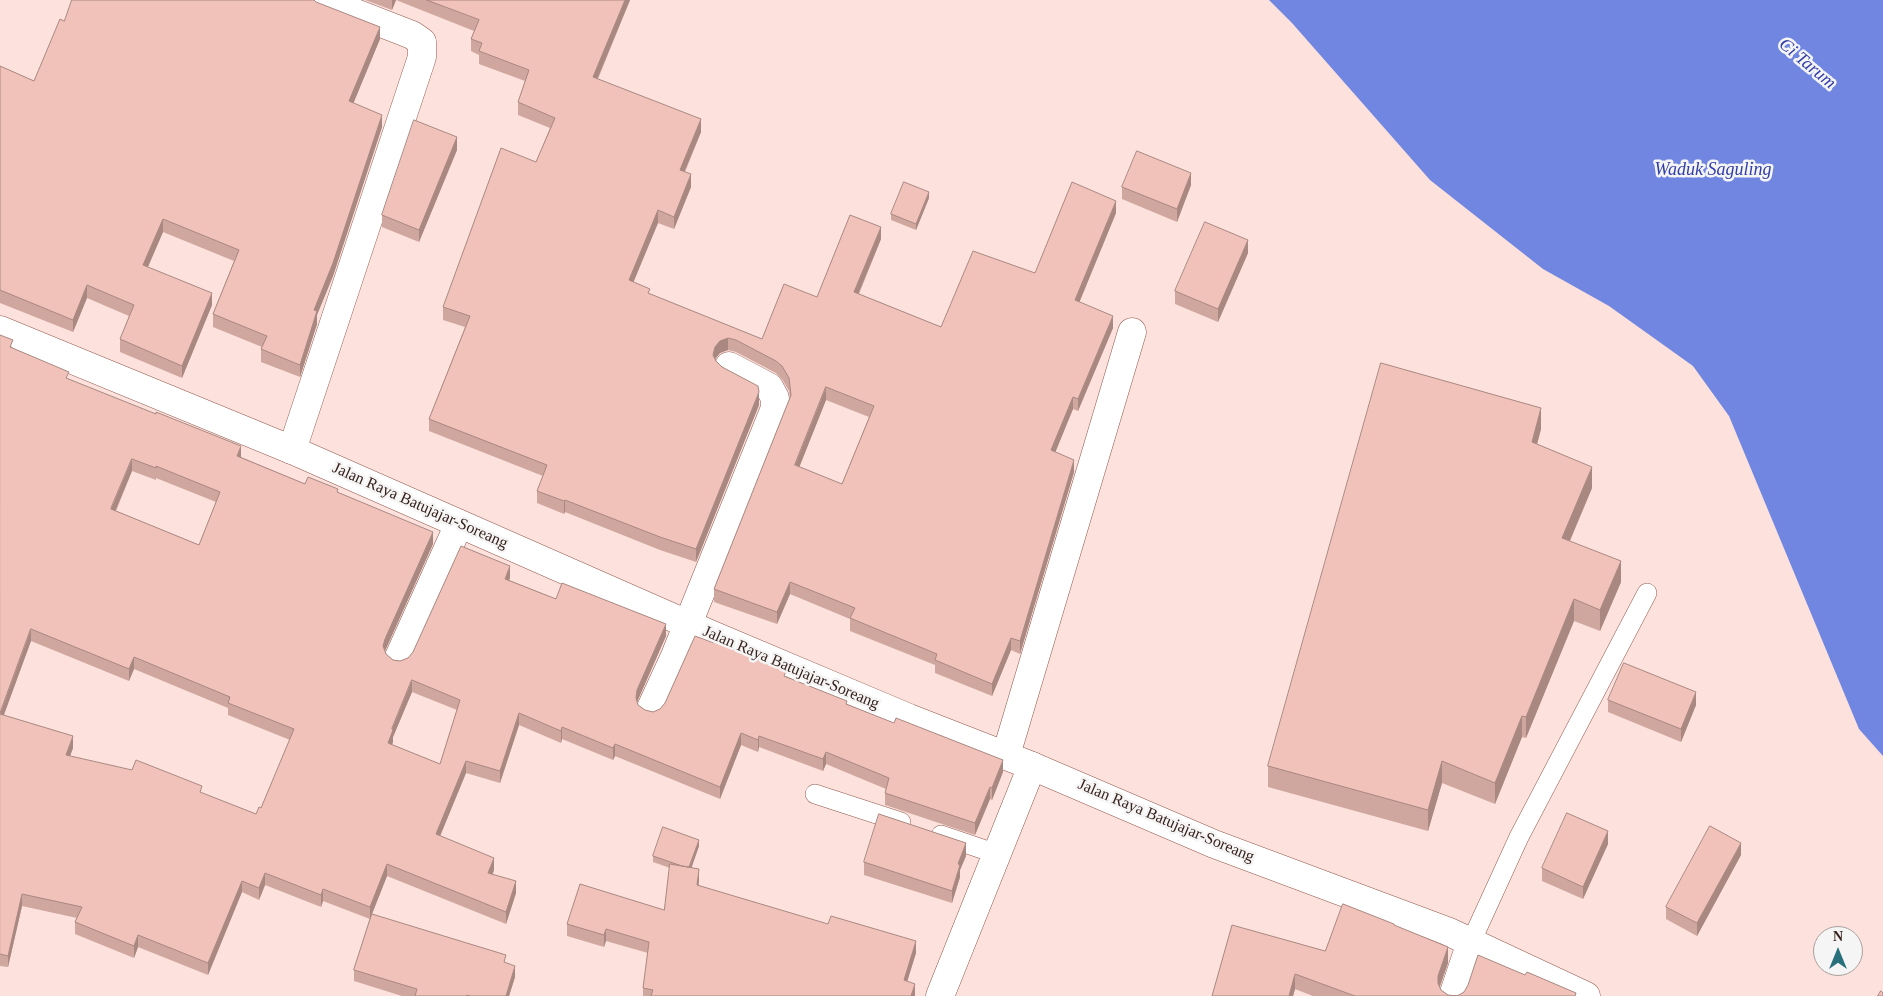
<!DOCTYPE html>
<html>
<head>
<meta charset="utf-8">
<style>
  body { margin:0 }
  #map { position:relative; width:1883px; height:996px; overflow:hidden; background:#fce1dc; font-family:"Times New Roman",serif }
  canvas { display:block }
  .north { position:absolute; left:1813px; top:926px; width:50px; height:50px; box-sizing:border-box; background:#f5f5f5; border:1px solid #a99f9d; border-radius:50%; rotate:0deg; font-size:14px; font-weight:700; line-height:20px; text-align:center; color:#361f1a }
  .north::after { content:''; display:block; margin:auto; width:18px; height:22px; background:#29707d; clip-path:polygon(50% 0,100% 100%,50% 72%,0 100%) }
</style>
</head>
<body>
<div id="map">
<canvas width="1883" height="996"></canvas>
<div class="north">N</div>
</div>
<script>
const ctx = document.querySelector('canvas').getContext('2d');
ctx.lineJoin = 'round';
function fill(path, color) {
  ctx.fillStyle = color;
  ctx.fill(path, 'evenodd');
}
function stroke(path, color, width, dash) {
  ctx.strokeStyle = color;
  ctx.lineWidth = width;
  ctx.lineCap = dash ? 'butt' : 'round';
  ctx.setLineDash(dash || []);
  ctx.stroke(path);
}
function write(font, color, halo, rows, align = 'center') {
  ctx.font = font + ' "Times New Roman",serif';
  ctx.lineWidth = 5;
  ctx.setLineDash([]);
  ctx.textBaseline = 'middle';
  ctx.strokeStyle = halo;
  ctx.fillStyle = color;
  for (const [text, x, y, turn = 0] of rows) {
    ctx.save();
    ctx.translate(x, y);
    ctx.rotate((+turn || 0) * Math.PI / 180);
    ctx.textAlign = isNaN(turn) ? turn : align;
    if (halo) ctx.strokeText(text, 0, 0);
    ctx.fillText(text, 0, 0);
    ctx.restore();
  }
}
fill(new Path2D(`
  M1269 0H1883V756L1859 729 1729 416 1693 366 1609 306 1543 269 1430 180 1292 23Z`), '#7186e1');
const service = new Path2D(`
  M815 794 901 822
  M941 835 997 854
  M1471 942 1519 837 1647 593`);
const minor = new Path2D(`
  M292 450 422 57V42L412 35 322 0
  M399 657 459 524
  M651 708 675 656 775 408V398L769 387 729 366
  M1006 755 1132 332
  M940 996 1032 766
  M1453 996 1471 942`);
const trunk = new Path2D(`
  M0 330 292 450 710 634 909 718 1032 766 1214 844 1447 931 1586 996`);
stroke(service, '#925a4f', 20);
stroke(minor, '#925a4f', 29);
stroke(trunk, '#925a4f', 29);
stroke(service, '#fff', 19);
stroke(minor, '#fff', 28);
stroke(trunk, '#fff', 28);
fill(new Path2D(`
  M365 0H630L598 79 701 132 685 172 691 187 674 229 658 223 633 282 650 294 762 339 817 297 881 239 859 294 941 327 1035 273 1116 213 1079 302 1113 328 1078 411 1073 409 1055 452 1074 472 1020 654 1011 650 992 696 935 673V665L850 631V619L790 594 777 624 714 602V589L790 398 789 391 782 379 776 373 736 352 728 350 720 353 715 359 716 361 759 405 696 562 660 550 565 512 564 514 537 503V491L543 476 429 431V419L465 327 443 320V307L536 162 550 128 518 115V102L525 81 479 64V55L471 51V39L474 31 396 0 392 10ZM826 400 869 417 842 484 799 467Z
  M64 21 380 39 353 103 382 127 333 276 317 315V324L300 377 261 362V349L262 347 213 327V314L234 261 163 232 148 267 212 305 182 378 120 352V339L129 316 87 298 73 332 0 303V66L34 81Z
  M457 150 419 242 382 227V215Z
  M1191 185 1177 222 1122 199V187Z
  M929 198 916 230 891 220V214Z
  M1248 253 1218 322 1175 304V291Z
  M0 335 13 348 69 379 241 457 305 484 338 493 433 544 385 650 386 654 393 660 400 661 408 658 510 578 509 580 556 599 666 636 637 702 638 705 645 710 653 712 786 676 847 704 1003 772 992 800 990 799 975 835 885 805V793L886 789 826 764 823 771 759 747 758 752 741 745 720 799 615 756 613 760 562 739 561 743 519 725 500 783 466 773 440 836 494 870 493 874 516 893 506 924 387 876 372 914 506 963 515 977 509 996H402L354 981V970L370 919 323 901 321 907 265 885 259 900 242 892 208 975 138 947 134 958 75 934V922L77 918 22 906 8 967 0 966ZM132 471 156 480V478L216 502 199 545 116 511ZM31 641 129 681 134 669 228 708V715L290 740 261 808 256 814 202 793 70 756 73 748 4 715ZM412 692 457 710 440 764 392 745 393 742V737Z
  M1541 429 1537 444 1592 488 1570 541 1621 582 1600 631 1574 621 1526 738 1522 737 1495 804 1442 783 1428 831 1268 787V766Z
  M1608 700 1696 705 1681 742 1608 712Z
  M1608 844 1583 899 1542 881V868Z
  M699 846 691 868 699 880V886L916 953 907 981 915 996H643V988L648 953 606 941 604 947 567 936V924L664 910 670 868 653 862V856Z
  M1741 855 1697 936 1666 919V907Z
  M966 856 960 870V877L952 903 864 875V862Z
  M1394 925 1448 963 1440 987 1441 990 1448 995 1576 996H1313L1295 989 1293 996H1212Z`), '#cfa79f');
fill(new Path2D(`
  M392 0H396L392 10Z
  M625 0H630L593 89V77Z
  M380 27V39L349 114V101Z
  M382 115V127L333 276 317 315V324L300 377V365L314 310Z
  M701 119V132L680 182V170Z
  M457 137V150L419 242V230Z
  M1191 173V185L1177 222V209Z
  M691 174V187L674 229V217Z
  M929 192V198L916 230V224Z
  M1116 201V213L1075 313V300Z
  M658 210V223L629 293V280Z
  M163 219V232L143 278V265Z
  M881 227V239L854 304V292Z
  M1248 240V253L1218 322V309Z
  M87 285V298L73 332V320Z
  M212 293V305L182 378V366Z
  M1113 316V328L1078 411V399Z
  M728 338V350L720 353 715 359 713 355 715 347 720 341Z
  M826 387V400L795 478V465Z
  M759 392V405L696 562V549Z
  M1073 397V409L1051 463V450Z
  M1541 408V429L1532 463V442Z
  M241 446V458L237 456Z
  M132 459V471L111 521V509Z
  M1074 460V472L1020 654V641Z
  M1592 467V488L1562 559V538Z
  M565 500V512L564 514V501Z
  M433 532V544L385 651 383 646 385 639Z
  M1621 561V582L1600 631V610Z
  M510 566V578L505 590V579Z
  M790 582V594L777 624V612Z
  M1574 599V621L1526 738V717Z
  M666 624V636L637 702 636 698 637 690Z
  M31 629V641L0 725V714Z
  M1011 638V650L992 696V684Z
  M134 657V669L129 681V669Z
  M412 680V692L393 737V742L388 755V743L392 729Z
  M1696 692V705L1681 742V729Z
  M519 713V725L500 783V771Z
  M1522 716V737L1495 804V783Z
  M562 727V739L561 743V731Z
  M741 733V745L720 799V787Z
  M73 736V748L66 767V755Z
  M759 736V747L758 752V740Z
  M615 744V756L613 760V748Z
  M826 752V764L823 771V759Z
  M1003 760V772L992 800V788Z
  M466 761V773L436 846V834Z
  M1442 761V783L1428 831V810Z
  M990 787V799L975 835V823Z
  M1608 831V844L1583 899V887Z
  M699 840V846L689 875V869Z
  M966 843V856L960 870V877L952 903V891L958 864Z
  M1741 843V855L1697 936V923Z
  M494 858V870L488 885V873Z
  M387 864V876L370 919V907Z
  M699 869V880L697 897V885Z
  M265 873V885L259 900V888Z
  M242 881V892L208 975V963Z
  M516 881V893L506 924V912Z
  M323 889V901L321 907V895Z
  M22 894V906L8 967V956Z
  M606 929V941L604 947V935Z
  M138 935V947L134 958V946Z
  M916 941V953L904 992V980Z
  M1448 947V963L1438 991V996V976Z
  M515 966V977L509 996H506Z
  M1295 974V989L1293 996H1289Z
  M915 984V996H911Z`), '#a98882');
const building = new Path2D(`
  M72 0H314L316 2 380 27 349 101 382 115 333 263 314 310 317 311 300 365 261 349 267 336 213 314 239 250 163 219 143 265 212 293 182 366 120 339 134 305 87 285 73 320 0 290V66L34 81 60 19 64 21Z
  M427 0H625L593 77 701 119 680 170 691 174 674 217 658 210 629 280 650 289 648 293 762 339 784 284 817 297 850 215 881 227 854 292 941 327 973 251 1035 273 1072 182 1116 201 1075 300 1113 316 1078 399 1073 397 1051 450 1074 460 1020 641 1011 638 992 684 935 660 937 654 850 618 855 608 790 582 777 612 714 589 791 395 789 378 782 366 776 361 736 340 728 338 720 341 715 347 713 355 716 361 722 367 758 386 759 392 696 549 660 537 565 500 564 501 537 491 547 465 429 419 470 316 443 307 501 148 536 162 555 118 518 102 529 70 479 51 482 43 471 39 479 20ZM826 387 874 406 842 484 795 465Z
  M414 120 457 137 419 230 382 215Z
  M1137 151 1191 173 1177 209 1122 187Z
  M904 182 929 192 916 224 891 214Z
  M1205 222 1248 240 1218 309 1175 291Z
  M0 335 13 340 10 347 69 372 66 378 156 414V412L241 446 237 456 305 484 308 477 338 489 337 492 433 532 385 639 383 646 386 654 393 660 400 661 408 658 413 652 461 546 510 566 505 579 556 599 562 583 666 624 637 690 636 698 638 705 645 710 653 712 660 709 665 703 695 636 714 643 715 641 786 671 784 676 847 701 846 704 894 723 896 718 1003 760 992 788 990 787 975 823 885 793 889 778 826 752 823 759 759 736 758 740 741 733 720 787 615 744 613 748 562 727 561 731 519 713 500 771 466 761 436 834 494 858 488 873 516 881 506 912 387 864 370 907 323 889 321 895 265 873 259 888 242 881 208 963 138 935 134 946 75 922 82 907 22 894 8 956 0 954ZM132 459 156 468V466L220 492 199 545 111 509ZM31 629 129 669 134 657 230 697 228 703 294 729 261 808 259 807 256 814 200 792 202 786 136 760 132 770 66 755 73 736 0 714ZM412 680 460 700 440 764 388 743 393 730 392 729Z
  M1381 363 1541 408 1532 442 1592 467 1562 538 1621 561 1600 610 1574 599 1526 717 1522 716 1495 783 1442 761 1428 810 1268 766Z
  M1624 663 1696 692 1681 729 1608 700Z
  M1567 813 1608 831 1583 887 1542 868Z
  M879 814 966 843 958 864 960 865 952 891 864 862Z
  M1710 826 1741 843 1697 923 1666 907Z
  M663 827 699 840 689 867 682 866 653 856Z
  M670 864 699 869 697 885 828 924 831 916 916 941 904 980 915 984 911 996H651L653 990 643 988 649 942 606 929 604 935 567 924 580 884 664 910Z
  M1343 904 1394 924V925L1448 947 1438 976V983L1441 990 1448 995 1457 996 1464 992 1468 985 1478 955 1525 975 1527 972 1576 993 1575 996H1355L1295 974 1289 996H1212L1232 925 1325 951Z
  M372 914 506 955 504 962 515 966 506 996H470L467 995 466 996H415L417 989 354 970Z
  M1881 991 1883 993V996H1878Z`);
fill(building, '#f1c2b9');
stroke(building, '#a98882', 1);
write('16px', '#361f1a', '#f5f5f5', [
  ["Jalan Raya Batujajar-Soreang",420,506,24],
  ["Jalan Raya Batujajar-Soreang",791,668,23],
  ["Jalan Raya Batujajar-Soreang",1166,821,23]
]);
write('italic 18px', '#313ea7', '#f5f5f5', [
  ["Ci Tarum",1807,64,40],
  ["Waduk Saguling",1713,170]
]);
</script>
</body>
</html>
